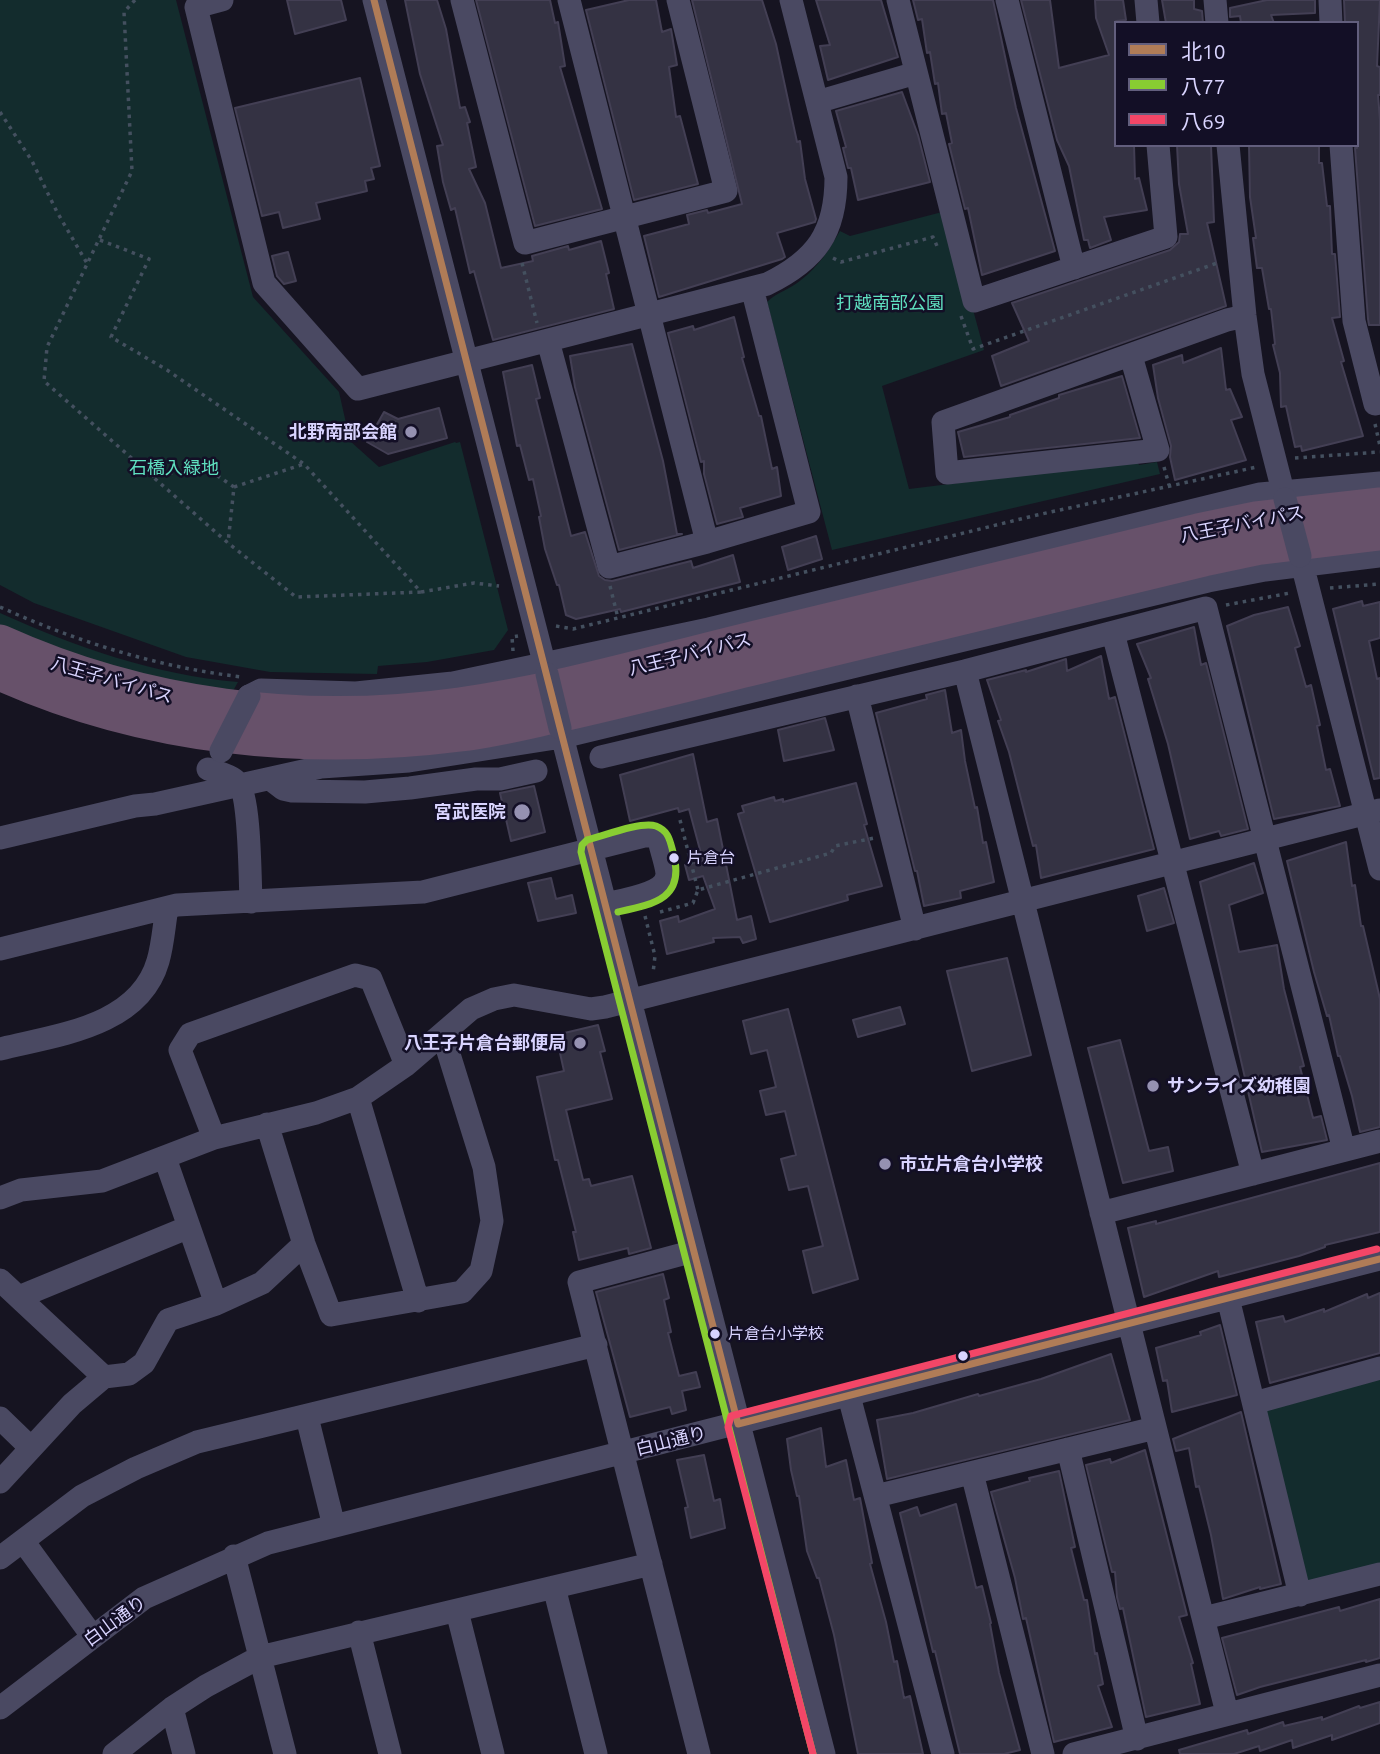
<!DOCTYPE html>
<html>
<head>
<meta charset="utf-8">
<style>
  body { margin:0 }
  #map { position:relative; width:1380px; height:1754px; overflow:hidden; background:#161421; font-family:Ubuntu,"Noto Sans JP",sans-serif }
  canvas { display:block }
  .legend { position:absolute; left:1114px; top:21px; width:245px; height:126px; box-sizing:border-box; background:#130f26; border:2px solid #625e7d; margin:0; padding:9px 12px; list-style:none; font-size:21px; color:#d9d4ff }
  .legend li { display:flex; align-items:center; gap:14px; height:35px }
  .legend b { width:35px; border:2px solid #625e7d }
</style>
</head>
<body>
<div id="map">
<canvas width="1380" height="1754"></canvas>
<ul class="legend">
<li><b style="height:9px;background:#b07c57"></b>北10</li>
<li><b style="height:9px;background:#88cd32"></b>八77</li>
<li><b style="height:9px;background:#f34667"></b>八69</li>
</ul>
</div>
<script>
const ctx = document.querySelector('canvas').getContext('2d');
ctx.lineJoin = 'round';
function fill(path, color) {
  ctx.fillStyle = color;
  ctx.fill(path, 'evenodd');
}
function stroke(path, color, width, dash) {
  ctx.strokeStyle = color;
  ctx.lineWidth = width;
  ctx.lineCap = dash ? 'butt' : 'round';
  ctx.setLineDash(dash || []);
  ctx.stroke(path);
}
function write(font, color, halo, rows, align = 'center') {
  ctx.font = font + ' Ubuntu,"Noto Sans JP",sans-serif';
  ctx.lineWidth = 5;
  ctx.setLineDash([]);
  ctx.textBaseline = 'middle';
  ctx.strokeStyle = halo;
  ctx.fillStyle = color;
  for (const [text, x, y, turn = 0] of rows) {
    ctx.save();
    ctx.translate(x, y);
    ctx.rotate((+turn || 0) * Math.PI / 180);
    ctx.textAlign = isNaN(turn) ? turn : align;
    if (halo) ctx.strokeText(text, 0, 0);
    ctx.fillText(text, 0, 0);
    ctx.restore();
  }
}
fill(new Path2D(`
  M0 0H176L253 297 339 392 350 441 379 467 455 442 456 443 460 442 508 630 494 650 427 662 378 666 377 674 270 672 186 657 34 603 0 585Z
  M946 211 984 350 882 386 909 489 1137 461 1139 465 1157 462 1160 474 832 550 767 302C777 292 791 289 801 280 819 266 829 250 840 231L850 236Z
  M0 613C76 647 155 675 238 682L233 691 173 687 0 629Z
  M1380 1377V1566L1308 1584 1264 1411Z`), '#132c2d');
const building = new Path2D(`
  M287 0H341L346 20 295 34Z
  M405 0H437L446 29 460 108 465 107 470 122 467 123 476 167 469 169 485 203 501 268 533 261 532 256 568 246 569 250 601 241 609 273 606 274 614 309 493 340 474 271 470 273 455 208 451 210 443 182 437 146 443 145 420 74Z
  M476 0H550L555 23 558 22 565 66 560 67 602 209 535 226Z
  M629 0H656L662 32 671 29 677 65 669 67 676 117 680 116 698 184 634 200 586 10Z
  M692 0H762L776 44 797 142 800 141 805 179 816 219 815 222 777 233 785 257 782 259 659 297 644 236 689 224 687 215 707 210 708 213 742 204Z
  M816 0H881L898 57 828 80 820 46 830 45Z
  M913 0H993L1016 108 1055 251 982 275 968 208 965 209 949 144 952 143 946 113 942 114 938 83 935 84 930 52 927 53 922 19 918 20Z
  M1021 0H1050L1059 68 1109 55 1096 18 1095 0H1123L1126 20 1116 21V145H1134L1135 179 1139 178 1147 210 1104 217 1111 240 1090 248 1088 240H1084L1069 166 1057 140Z
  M1162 0H1194V9L1202 11 1203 23H1166Z
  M1267 0H1315V13L1271 15 1274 23H1241L1240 16 1230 17V8Z
  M1344 0H1380L1377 66 1380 67V95H1378L1380 120V325H1369L1368 319 1355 148H1357V23H1345Z
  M360 78 380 166 371 168 374 179 365 181 367 191 316 203 320 219 283 228 279 212 262 216 235 108Z
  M902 92 918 135 930 182 858 200 851 168H848L843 148 846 147 836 111Z
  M1177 145H1211L1214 222 1207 223 1226 306 1001 386 992 356 1029 341 1012 303 1170 250 1179 242 1180 234H1188L1179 184Z
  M1249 145H1319V163H1322L1327 206H1330L1332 254H1335L1340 317 1332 318 1344 361 1341 362 1363 436 1302 451 1301 446 1295 447 1286 406 1281 407 1280 373 1273 345 1275 344 1271 309H1269L1262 268H1257L1253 238H1256L1250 197Z
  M288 252 296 281 284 284 277 276 272 256Z
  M734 317 744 357 742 358 759 416H761L772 469 777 467 781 496 740 508 743 517 717 524 704 474V461L701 462 668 333 693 326 694 330Z
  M632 344 663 461 677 534H682L619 550 575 387 570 356Z
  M1221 348 1226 390 1230 389 1242 417 1231 420 1246 460 1175 480 1170 457 1171 446 1158 398 1153 365 1182 355 1183 363Z
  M532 365 540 398 536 399 571 536 585 532 599 576 605 580 612 581 691 561 693 568 733 555 740 582 621 612 620 609 576 619 566 615 559 585H557L545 549 539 517 541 516 533 479 529 480 520 445 517 446 503 372Z
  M1122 376 1140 438 964 457 958 432 1010 417V415L1059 398V395Z
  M439 408 447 438 388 454 367 442 384 412 398 419Z
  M816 536 822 559 788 570 782 547Z
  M1362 601 1363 606 1380 602V638L1369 641 1377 679 1380 678V778L1374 779 1333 609Z
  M1288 607 1300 646 1295 648 1306 687 1311 685 1320 725 1317 726 1326 770 1330 769 1340 806 1274 819 1227 626 1254 615Z
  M1194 627 1201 665 1206 663 1248 829 1221 836 1219 831 1190 839 1168 744 1148 679 1151 678 1137 644Z
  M1101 656 1109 699 1115 697 1154 849 1041 878 1036 845 1033 846 1009 752 998 721 1001 720 987 680 1026 670V672L1066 659 1067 671Z
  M945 690 952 733 961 730 965 761 975 808 977 807 983 843 986 842 994 882 960 891 961 898 924 906 917 871H915L876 713 927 699 926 695Z
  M825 718 834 750 784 761 778 730Z
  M693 754 707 822 717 819 737 920 751 916 756 939 743 943 740 937 713 938 714 942 667 954 660 921 678 916 679 922 715 909 703 876 689 880 685 865 703 861 689 809 679 812 678 808 630 821 620 775Z
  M856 783 867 824 864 825 882 886 847 895 848 900 770 922 738 814 744 812 742 806 774 797 775 801 783 799V802Z
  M534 786 545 832 511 841 500 793Z
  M1346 842 1352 886 1355 885 1361 926H1363L1380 999V1127L1360 1132 1352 1096 1340 1056H1338L1329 1015 1327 1016 1314 972 1287 861Z
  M1254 863 1263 893 1229 905 1239 952 1277 945 1284 989 1304 1066 1300 1067 1313 1118 1321 1116 1327 1140 1262 1152 1200 882Z
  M551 878 556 899 572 895 576 913 538 921 528 883Z
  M1164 888 1174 923 1147 931 1138 896Z
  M1007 958 1031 1055 972 1071 947 971Z
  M900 1007 905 1024 858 1037 853 1020Z
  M788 1009 858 1279 813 1293 803 1251 823 1246 808 1186 789 1190 781 1159 796 1155 785 1111 766 1115 760 1091 776 1087 767 1050 751 1054 743 1021Z
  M598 1025 605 1051 600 1052 612 1099 566 1110 583 1180 589 1179 591 1186 632 1176 651 1248 629 1254 628 1248 579 1260 573 1232H576L558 1160H555L537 1077 564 1071 556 1035Z
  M1120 1040 1149 1151 1168 1147 1173 1171 1123 1183 1088 1048Z
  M1380 1163V1232L1325 1245V1247L1299 1256 1219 1277 1218 1271 1144 1297 1128 1228 1156 1221V1224Z
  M663 1274 669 1298 664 1300 671 1332 668 1333 679 1376 696 1372 700 1387 682 1391 686 1410 672 1414 670 1407 630 1417 596 1292Z
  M1380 1293V1353L1270 1383 1256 1322 1283 1316 1285 1322 1324 1309V1312L1367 1294 1368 1298Z
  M1220 1325 1237 1395 1172 1412 1167 1380 1163 1381 1156 1348 1201 1335 1200 1332Z
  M1111 1354 1130 1420 887 1479 877 1420 913 1413 978 1394 979 1396 1041 1379Z
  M1241 1412 1281 1584 1260 1589V1587L1223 1599 1211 1535 1199 1486 1196 1487 1189 1448 1176 1451 1173 1439Z
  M821 1428 826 1467 846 1460 854 1500 860 1498 872 1563 870 1564 886 1622 894 1662 897 1661 904 1698 910 1696 923 1754H858L834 1635 819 1578H817L807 1551 799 1496H797L791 1470 787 1439Z
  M1145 1450 1187 1615 1179 1617 1193 1663 1191 1664 1200 1704 1146 1717 1123 1608 1120 1609 1117 1597 1115 1572H1112L1086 1465 1110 1459 1111 1463Z
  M704 1455 714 1501 720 1499 725 1528 691 1538 685 1508 688 1507 677 1460Z
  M1059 1471 1075 1547 1071 1548 1084 1600H1087L1095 1654 1097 1653 1103 1684 1098 1686 1112 1727 1054 1742 1026 1618 1023 1619 1015 1578 991 1492 1030 1481 1029 1478Z
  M956 1504 976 1588 982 1586 991 1623 990 1624 999 1673 1020 1750 1004 1754H960L935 1651 933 1652 900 1513 917 1507 920 1516Z
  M1380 1599V1658L1366 1662V1660L1260 1687 1237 1695 1222 1638 1339 1607 1340 1611Z
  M1380 1702V1723L1332 1740V1735L1293 1748 1292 1740 1260 1751 1259 1746 1234 1754H1180L1179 1750 1247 1730 1248 1734 1283 1722 1284 1726 1322 1717V1720L1359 1706 1360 1708Z`);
fill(building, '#343243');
stroke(building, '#433f54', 2);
stroke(new Path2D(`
  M0 112 32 161 57 212 88 265
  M100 240 149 259 111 337 167 370 304 464 421 592 296 597 228 543 44 381 47 347 132 171 124 12 135 0
  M833 258 841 262 933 237 937 246
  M522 263 537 323
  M961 316 973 349 1220 262
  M1375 424 1380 446
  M1295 458 1380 452
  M1164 467 1169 485
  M152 476 206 468 234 487 228 543
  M234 487 304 464
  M610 586 618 618
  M1330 588 1380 584
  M421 592 474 583 499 586
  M1226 605 1290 593
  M0 607C78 642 157 667 242 677
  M556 626 573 629 1037 515 1257 467
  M513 651 512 637 518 636
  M680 820 698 890
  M660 912 693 903 698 890 831 853 835 846 874 838
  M645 916 655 956 653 973`), '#44505f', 3.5, [3.5, 5]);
stroke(new Path2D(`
  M222 0 196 7 264 283 358 389 767 284C816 260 836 233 836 177L791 0
  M374 0 547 674
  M462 0 525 243 726 191 678 0
  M569 0 707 542
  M898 0 974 301 1166 237 1158 145
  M1007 0 1074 268
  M1146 0 1148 23
  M1215 0 1217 23
  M1330 0 1331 23
  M817 102 916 73
  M1228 145 1245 316 1253 374 1285 499
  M1341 145 1354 321 1375 404 1380 403
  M548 341 609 567 707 542 809 512 752 288
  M1131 356 1158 450 947 473 943 422 1227 320 1245 316
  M1300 556 1380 869
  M1113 633 1253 1174
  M965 671 1227 1713
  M249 696 261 690 356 693 453 683 709 629 1260 494 1380 483
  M857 696 915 929
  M560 728 824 1754
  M601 757 965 671 1206 608 1344 1150
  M208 769C218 773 231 775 238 783 250 795 250 880 251 902
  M270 779 283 789 292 791 365 792 410 788 476 779H500L536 771
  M0 838 135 806 155 804 321 767 409 761 562 737 1208 581 1265 570 1380 556
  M0 949 177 905 423 892 644 836H652L659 840C661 850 666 863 667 873 668 894 621 900 605 904
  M0 1049C56 1035 139 1027 158 961 163 944 164 925 167 908
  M358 1098 418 1301
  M267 1124 304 1244 331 1315 462 1292 481 1271 492 1221 484 1167 443 1035
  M214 1138 180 1050 190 1034 355 975 371 979 406 1065
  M165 1158 216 1304
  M0 1198 21 1190 102 1181 214 1138 316 1113 358 1098 406 1065 471 1009 494 999 514 995 591 1009 605 1007 1380 810
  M1101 1213 1380 1141
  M694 1251 579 1282 699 1754
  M0 1280 104 1377 129 1374 144 1363 168 1320 216 1304 262 1283 304 1244
  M19 1297 189 1227
  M1228 1298 1300 1595
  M849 1396 943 1754
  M1254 1403 1380 1368
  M307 1417 334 1526
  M0 1418 31 1448
  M1068 1449 1137 1739
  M972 1473 1043 1754
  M0 1482 72 1404 104 1377
  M876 1496 1155 1428
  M23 1541 93 1637
  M234 1556 285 1754
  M0 1558 82 1496 136 1468 197 1442 596 1345
  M554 1587 596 1754
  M457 1611 493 1754
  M1204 1618 1380 1574
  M359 1632 390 1754
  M0 1708 144 1598 268 1543 1380 1259
  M172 1708 184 1754
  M114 1754 172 1708 206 1686 260 1657 651 1564
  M1074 1754 1380 1675`), '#4a4962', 23);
stroke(new Path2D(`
  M0 642C144 707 302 727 459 705 560 691 660 661 760 637 906 602 1052 566 1198 531L1256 519 1380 505
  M0 673C144 738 305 754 461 734 494 730 526 722 558 715 629 699 699 681 769 664 914 629 1059 594 1204 559L1261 547 1380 533`), '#67516a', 35);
stroke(new Path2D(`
  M1285 499 1300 556
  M547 674 560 728
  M221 751 249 696`), '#4a4962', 23);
stroke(new Path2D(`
  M374 0 738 1424
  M738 1424 1380 1259`), '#b07c57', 7);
stroke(new Path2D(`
  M618 912C655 904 686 898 673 852 670 841 669 831 656 826 641 821 603 836 587 840L582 845 581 852 813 1754`), '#88cd32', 7);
stroke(new Path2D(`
  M813 1754 728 1427 731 1416 1377 1249`), '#f34667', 7);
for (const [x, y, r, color] of [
  [411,432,7,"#9591b1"],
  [522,812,9,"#9591b1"],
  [674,858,6,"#d9d4ff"],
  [580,1043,7,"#9591b1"],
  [1153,1086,7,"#9591b1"],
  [885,1164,7,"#9591b1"],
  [715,1334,6,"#d9d4ff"],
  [963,1356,6,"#d9d4ff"]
]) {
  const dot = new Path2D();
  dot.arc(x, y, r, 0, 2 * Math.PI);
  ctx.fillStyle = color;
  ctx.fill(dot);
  stroke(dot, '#130f26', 2.5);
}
write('16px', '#d9d4ff', '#130f26', [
  ["片倉台",687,858],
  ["片倉台小学校",728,1334]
], 'left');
write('18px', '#5fe0c0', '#130f26', [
  ["打越南部公園",890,303],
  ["石橋入緑地",174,468]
]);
write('bold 18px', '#d9d4ff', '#130f26', [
  ["北野南部会館",397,432],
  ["宮武医院",506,812],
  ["八王子片倉台郵便局",566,1043],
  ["サンライズ幼稚園",1167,1086,"left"],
  ["市立片倉台小学校",899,1164,"left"]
], 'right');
write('18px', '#d9d4ff', '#130f26', [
  ["八王子バイパス",1242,524,-11],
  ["八王子バイパス",690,654,-14],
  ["八王子バイパス",112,680,16],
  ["白山通り",671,1441,-14],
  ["白山通り",115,1621,-36]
]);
</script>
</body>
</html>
